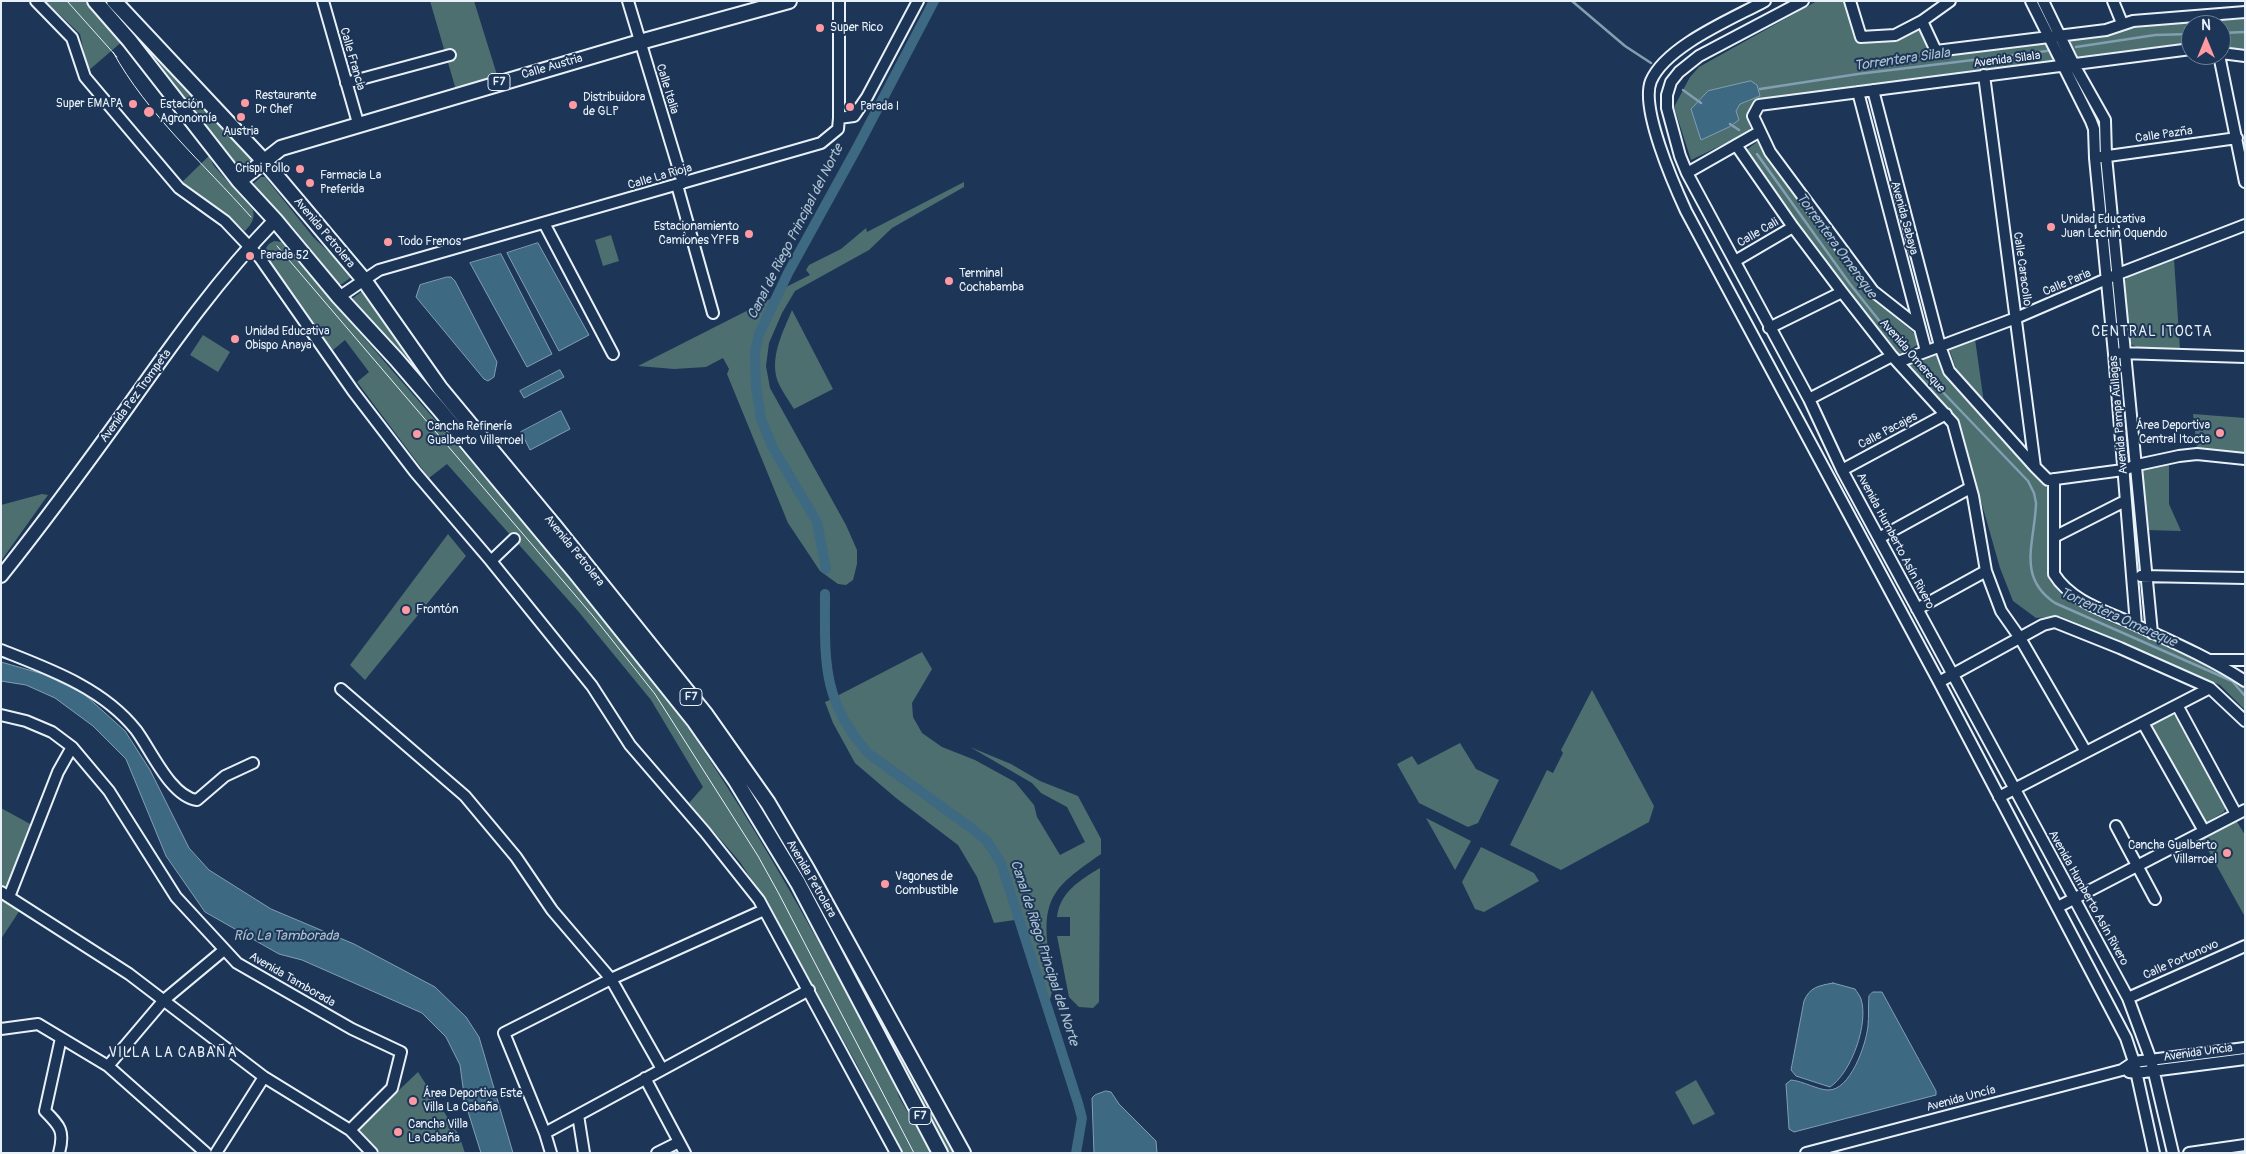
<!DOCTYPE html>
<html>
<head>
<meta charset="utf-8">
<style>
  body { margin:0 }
  #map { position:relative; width:2246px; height:1154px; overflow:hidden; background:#1d3557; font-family:Pangolin,sans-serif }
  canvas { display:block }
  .frame { position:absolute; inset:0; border:2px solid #e8f1f8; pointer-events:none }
  .north { position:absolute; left:2181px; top:15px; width:50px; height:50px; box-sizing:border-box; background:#1d3557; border:1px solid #6e8097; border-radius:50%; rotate:0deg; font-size:14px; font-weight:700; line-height:20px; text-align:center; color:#e8f1f8 }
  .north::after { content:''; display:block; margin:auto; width:18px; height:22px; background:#ff9aa2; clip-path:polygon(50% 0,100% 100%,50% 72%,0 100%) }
</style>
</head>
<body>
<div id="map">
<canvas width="2246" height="1154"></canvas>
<div class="frame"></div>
<div class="north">N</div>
</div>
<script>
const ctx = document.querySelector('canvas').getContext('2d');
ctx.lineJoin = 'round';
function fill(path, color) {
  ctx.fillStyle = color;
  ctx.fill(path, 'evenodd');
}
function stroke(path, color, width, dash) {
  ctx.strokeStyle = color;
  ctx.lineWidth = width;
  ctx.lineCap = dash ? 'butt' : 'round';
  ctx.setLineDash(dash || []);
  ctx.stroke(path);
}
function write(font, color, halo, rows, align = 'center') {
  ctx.font = font + ' Pangolin,sans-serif';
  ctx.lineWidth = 4;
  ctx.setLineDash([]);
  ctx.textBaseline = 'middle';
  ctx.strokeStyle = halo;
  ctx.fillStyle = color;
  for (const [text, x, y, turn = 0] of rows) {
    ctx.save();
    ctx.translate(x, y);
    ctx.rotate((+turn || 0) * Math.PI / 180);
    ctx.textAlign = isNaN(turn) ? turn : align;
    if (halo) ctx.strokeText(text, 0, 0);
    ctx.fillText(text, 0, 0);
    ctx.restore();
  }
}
fill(new Path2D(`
  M45 1H88L124 40 88 71 80 34Z
  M102 1H107L253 158 239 171Z
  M430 1H474L498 78 456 90Z
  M1817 1H1844L1859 42H1896L1919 29 1932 56 2046 42 2057 61 1757 100 1747 115 1751 131 1691 160 1674 107 1690 77 1699 67Z
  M2245 19V52L2221 49V25H2191V46L2079 61 2069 41 2108 35 2128 27Z
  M1758 141 1878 303 1914 333 1919 344 1900 355 1848 292 1745 151Z
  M209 156 214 166 253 210C255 220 251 224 245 231L225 213 181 183Z
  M261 177H265L314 238 349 271 350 278 342 284H339L293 227 254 187 253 184Z
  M964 182V187L892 228 869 250 795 291 782 313 769 343 766 366 770 388 846 525 857 550V564L853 580 846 585 838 584 820 571 788 523 727 374 729 369 723 358 706 367 674 369 638 366 782 293 784 288 810 275 806 270 809 265 841 249 866 228 867 232Z
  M611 235 619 261 603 266 595 240Z
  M274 241 282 242C369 345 458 445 545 548 585 596 627 644 664 694 753 816 823 949 894 1081L899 1097 931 1153H902L856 1063 767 903 740 862 689 803 703 787 651 700 578 611 447 464 429 478 357 382 369 372 345 340 333 350 263 252 269 244Z
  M2174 259 2180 349 2140 348 2132 345 2127 338 2123 282 2128 277Z
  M365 289 741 772 790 849 958 1153H947L766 818 349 301Z
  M792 310 833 389 794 409C789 401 782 391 778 382 769 358 783 332 792 310Z
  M203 335 230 352 218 372 190 355Z
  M1975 339 1984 403 1956 369 1949 348Z
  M1936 354 1943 374 2048 489V578L2065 599 2103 619 2200 659 2245 688V710L2220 685 2060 616 2036 618 2013 601 2000 568 1958 420 1908 364Z
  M2193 414 2245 418V454L2197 448Z
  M2169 464V504L2181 531 2146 530 2140 470Z
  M42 494 48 495 1 561V505Z
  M448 534 466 556 365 680 350 665Z
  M922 652 932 669 912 703 913 717 922 733 942 747 975 760 1015 782 1034 805 1037 817 1060 855 1085 842 1067 807 1041 793 1032 783 970 747 1011 764 1040 781 1078 796 1101 839V854C1057 885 1040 896 1049 954 1053 975 1056 981 1049 1003L1003 859 992 843 972 825 873 752 857 736 837 696Z
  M1592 690 1654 806 1649 822 1561 870 1510 845 1547 770 1553 773 1563 753 1561 750Z
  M832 699C839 715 846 733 858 746 897 792 965 809 996 861 1005 876 1010 902 1015 920L994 923 977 877 958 845 896 798 855 763 833 723 825 702Z
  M2169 715H2173L2178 717 2226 806 2224 812 2207 822 2202 821 2150 728 2152 724Z
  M1460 743 1476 769 1499 780 1478 823 1468 827 1419 803 1397 764 1412 756 1418 765Z
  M1 808 32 825 8 886 2 887Z
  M1426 818 1471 841 1455 870Z
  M2236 820 2245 835V917L2202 839Z
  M1481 847 1534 873 1539 881 1484 912 1475 909 1462 882Z
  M1100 868 1099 1002 1093 1008 1079 1007 1069 997 1057 936H1070V917H1057C1060 892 1080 880 1100 868Z
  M1 899 20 910 1 939Z
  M418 1072 459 1135 465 1153H380L358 1129Z
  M1696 1080 1715 1114 1693 1125 1675 1092Z`), '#4d6f70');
const water = new Path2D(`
  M1751 81 1757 85 1760 96 1740 104 1736 111 1739 120 1729 127 1701 140 1691 109 1708 91Z
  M538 243 589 335 559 351 507 253Z
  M501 254 552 354 527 367 470 263Z
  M447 277H451L455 281 497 362 494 377 488 381 484 379 416 297 420 285Z
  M560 370 564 377 524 398 520 391Z
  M561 411 570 429 530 450 521 432Z
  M1 662 43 674 84 694 125 731 150 770 189 848 209 870 271 909 354 944 435 987 466 1017 479 1037 513 1153H481L465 1102 460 1065 446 1037 422 1013 302 960 279 954 205 912 166 856 126 759 93 726 55 698 26 685 1 681Z
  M1833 983 1855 989C1857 992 1860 996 1861 999 1869 1024 1851 1073 1830 1087L1796 1076 1791 1070 1804 1001C1810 987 1818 986 1833 983Z
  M1873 992H1882L1936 1091V1095L1794 1132 1789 1129 1786 1084 1791 1080C1803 1081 1818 1090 1828 1090 1850 1091 1866 1045 1868 1026 1869 1016 1868 1006 1869 996Z
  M1106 1091 1111 1092 1119 1104 1156 1141 1157 1153H1094L1092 1098 1095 1095Z`);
fill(water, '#3e6983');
stroke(water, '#829fb2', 1);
stroke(new Path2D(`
  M1572 1 1625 46 1651 63
  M2221 33 2245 32
  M2076 47 2155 35 2191 34
  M1760 89 1858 74 2047 51
  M1683 90 1701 103
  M1730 124 1739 130
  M1757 154 1850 284 1901 348
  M1915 363 2028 481 2034 493 2036 503C2035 542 2016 577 2055 603L2232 681 2245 696`), '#829fb2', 2.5);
stroke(new Path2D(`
  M826 569 817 522 773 448 761 419 756 386 755 352 759 334 788 273 858 146 934 1
  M825 594C825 660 821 701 869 754L970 827 987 841 1001 863 1078 1103 1082 1118 1076 1153`), '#3e6983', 10);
const minor = new Path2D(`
  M36 1 72 38 85 77 179 188 225 221 260 258 353 391 415 472 491 561 592 686 630 745 705 832 759 900 896 1153
  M323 1 358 123
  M628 1 683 183
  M1765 1C1732 19 1666 46 1651 81 1640 108 1674 185 1686 211L1939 682 2126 1038 2134 1062 2154 1153
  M1803 1 1699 56 1679 72 1671 82 1667 95V108L1680 156 1687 173 1809 399 1842 470 2128 998 2151 1060 2173 1153
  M1850 1 1861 37 1895 35 1922 21 1950 1
  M2031 1 2091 121 2094 129 2095 158 2114 354 2136 625
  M2043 1 2074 65 2105 120 2106 156 2152 633
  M2113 1 2122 23
  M1922 21 1936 51 2106 30 2133 21 2245 12
  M2221 53 2245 56
  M2219 55 2245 182
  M1984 75 2035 467
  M346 83 450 55
  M1873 90 1940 346 1949 371 2035 467 2048 480 2123 470 2137 465 2179 456 2197 454 2245 459
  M1858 92 1926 351
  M839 118 854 116 867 97 918 1
  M1736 145 1793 227 1842 292 1892 356 1953 423 1973 496 1986 571 2001 611 2020 638 2086 752
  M2101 157 2237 138
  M1687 173 1759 132
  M677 185 713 313
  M544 223 613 354
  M1735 261 1793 227
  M339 297 379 270 821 143 838 129 839 118V1
  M1769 328 1842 292
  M1920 328 1873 291 1770 152 1753 116 1759 105 2191 49
  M2121 353 2245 357
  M1898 362 2016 318 2118 274 2245 225
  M1809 399 1892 356
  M1842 470 1946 414
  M2054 479V574C2072 603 2109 612 2138 626 2175 643 2211 659 2245 681
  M2054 537 2125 501
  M1879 538 1970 488
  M491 561 514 539
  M2141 576 2245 578
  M1917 609 1986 571
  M1 650C49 669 103 688 136 730 151 750 171 797 197 800L225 776 253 763
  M2211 660H2245
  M1939 682 2043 625 2055 622 2120 648 2210 688 2245 721
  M341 689 465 796 516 857 552 910 611 979 662 1069
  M2177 705 2236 814
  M1 715 26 721 52 732 72 747 109 791 176 897 237 963 352 1029 401 1052 392 1088 350 1130
  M2143 723 2204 831
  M1999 797 2210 688
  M2116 826 2155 899
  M1 892 129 974 264 1077 350 1130 372 1153
  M9 897 58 772 72 747
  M2058 907 2245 810
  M2128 998 2245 946
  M1 1029 38 1024 108 1066 206 1153
  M108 1066 164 1000 224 950
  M2129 1072 2136 1073 2245 1059
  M645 1078 685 1153
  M578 1115 584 1153
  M545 1133 809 990
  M59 1153C65 1131 60 1126 45 1111L61 1038
  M216 1153 264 1077
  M551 1153 545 1133 504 1033 611 979 764 910
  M657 1153 679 1142
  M1806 1153 2122 1070 2134 1062 2245 1048
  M2189 1153 2245 1145`);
const major = new Path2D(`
  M1 576C45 521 86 465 127 408 173 343 219 278 275 220`);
const highway = new Path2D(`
  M95 1 129 40 239 181 275 220 339 297 396 359 439 409 575 572 695 722 736 781 798 883 940 1153
  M114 1 263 160 364 280 440 388 556 528 706 715 768 803 807 869 963 1153
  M239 181 281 148 640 42 789 1`);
stroke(minor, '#e8f1f8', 14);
stroke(major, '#e8f1f8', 16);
stroke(highway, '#e8f1f8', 18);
stroke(minor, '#1d3557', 10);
stroke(major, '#1d3557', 12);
stroke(highway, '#1d3557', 14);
stroke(new Path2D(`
  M67 1 117 57
  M113 52C147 114 204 164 251 217
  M277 246 593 616 655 694 758 856 779 894 914 1153`), '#e8f1f8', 1);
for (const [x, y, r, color] of [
  [820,28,5,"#ff9aa2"],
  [245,103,5,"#ff9aa2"],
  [133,104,5,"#ff9aa2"],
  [573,105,5,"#ff9aa2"],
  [850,107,5,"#ff9aa2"],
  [149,112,6,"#ff9aa2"],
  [241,117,5,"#ff9aa2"],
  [300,169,5,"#ff9aa2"],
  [310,183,5,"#ff9aa2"],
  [2051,227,5,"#ff9aa2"],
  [749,234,5,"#ff9aa2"],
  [388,242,5,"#ff9aa2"],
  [250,256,5,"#ff9aa2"],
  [949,281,5,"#ff9aa2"],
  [235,339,5,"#ff9aa2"],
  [2220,433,5,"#ff9aa2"],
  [417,434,5,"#ff9aa2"],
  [406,610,5,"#ff9aa2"],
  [2227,853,5,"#ff9aa2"],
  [885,884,5,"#ff9aa2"],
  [413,1101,5,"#ff9aa2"],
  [398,1132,5,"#ff9aa2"]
]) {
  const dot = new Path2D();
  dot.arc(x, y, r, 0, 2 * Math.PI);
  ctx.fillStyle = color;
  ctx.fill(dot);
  stroke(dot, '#1d3557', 2);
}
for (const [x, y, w] of [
  [499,82,22],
  [691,697,22],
  [920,1116,22]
]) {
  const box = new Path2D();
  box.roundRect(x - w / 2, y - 8.5, w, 17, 4);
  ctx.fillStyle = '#1d3557';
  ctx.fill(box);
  stroke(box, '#e8f1f8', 1);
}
write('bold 11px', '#e8f1f8', null, [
  ["F7",499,82],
  ["F7",691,697],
  ["F7",920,1116]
]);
write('12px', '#e8f1f8', '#1d3557', [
  ["Super Rico",830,28],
  ["Restaurante",255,96],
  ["Dr Chef",255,110],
  ["Distribuidora",583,98],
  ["de GLP",583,112],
  ["Super EMAPA",123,104,"right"],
  ["Estación",160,105],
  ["Agronomía",160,119],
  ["Parada I",860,107],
  ["Austria",241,132,"center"],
  ["Crispi Pollo",290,169,"right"],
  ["Farmacia La",320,176],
  ["Preferida",320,190],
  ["Unidad Educativa",2061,220],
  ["Juan Lechin Oquendo",2061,234],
  ["Estacionamiento",739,227,"right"],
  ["Camiones YPFB",739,241,"right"],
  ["Todo Frenos",398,242],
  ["Parada 52",260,256],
  ["Terminal",959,274],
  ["Cochabamba",959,288],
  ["Unidad Educativa",245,332],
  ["Obispo Anaya",245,346],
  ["Área Deportiva",2210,426,"right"],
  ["Central Itocta",2210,440,"right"],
  ["Cancha Refinería",427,427],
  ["Gualberto Villarroel",427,441],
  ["Frontón",416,610],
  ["Cancha Gualberto",2217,846,"right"],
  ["Villarroel",2217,860,"right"],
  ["Vagones de",895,877],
  ["Combustible",895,891],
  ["Área Deportiva Este",423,1094],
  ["Villa La Cabaña",423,1108],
  ["Cancha Villa",408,1125],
  ["La Cabaña",408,1139]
], 'left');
write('12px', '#e8f1f8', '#1d3557', [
  ["Calle Francia",352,59,74],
  ["Avenida Silala",2007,60,-7],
  ["Calle Austria",552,67,-16],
  ["Calle Italia",667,89,73],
  ["Calle Pazña",2164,135,-8],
  ["Calle La Rioja",660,177,-16],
  ["Avenida Sabaya",1904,218,75],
  ["Avenida Petrolera",324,233,50],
  ["Calle Cali",1758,233,-30],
  ["Calle Caracollo",2022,269,82],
  ["Calle Paria",2067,283,-23],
  ["Avenida Omereque",1912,356,49],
  ["Avenida Pez Trompeta",136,396,-54],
  ["Avenida Pampa Aullagas",2119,415,-95],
  ["Calle Pacajes",1888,431,-28],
  ["Avenida Humberto Asín Rivero",1895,541,62],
  ["Avenida Petrolera",574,551,51],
  ["Avenida Petrolera",811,879,60],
  ["Avenida Humberto Asín Rivero",2088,898,61],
  ["Calle Portonovo",2181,960,-24],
  ["Avenida Tamborada",292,980,30],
  ["Avenida Uncia",2198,1053,-8],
  ["Avenida Uncía",1961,1099,-15]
]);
write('italic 14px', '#acc1cf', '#1d3557', [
  ["Torrentera Silala",1902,60,-8],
  ["Canal de Riego Principal del Norte",796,232,-63],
  ["Torrentera Omereque",1836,246,54],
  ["Torrentera Omereque",2118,618,24],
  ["Río La Tamborada",286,936],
  ["Canal de Riego Principal del Norte",1044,953,72]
]);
ctx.letterSpacing = '1px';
write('14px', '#e8f1f8', '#1d3557', [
  ["CENTRAL ITOCTA",2152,332],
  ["VILLA LA CABAÑA",173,1053]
]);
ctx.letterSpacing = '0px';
</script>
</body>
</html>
